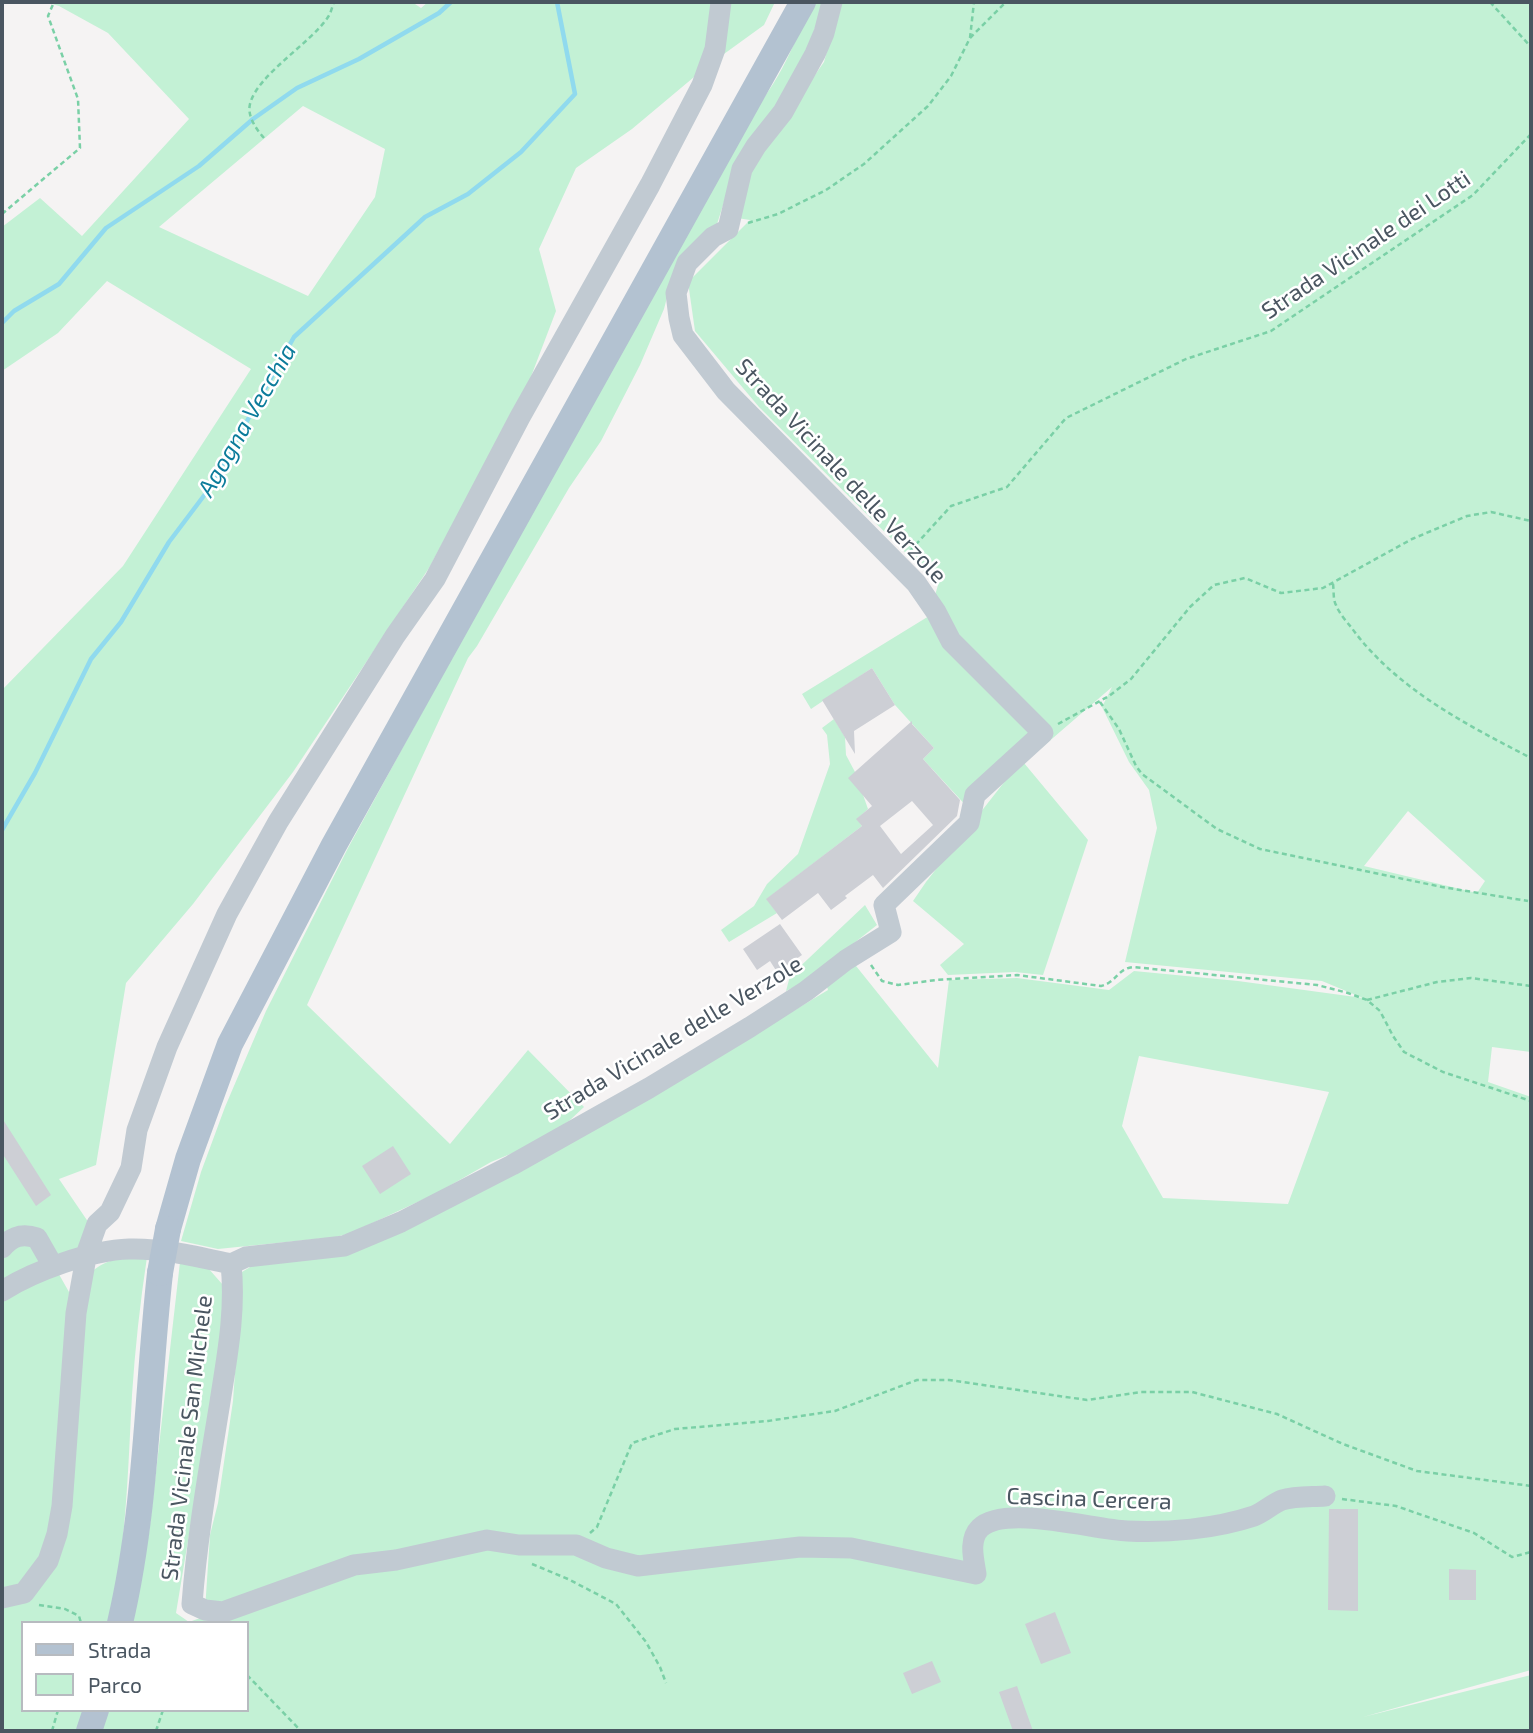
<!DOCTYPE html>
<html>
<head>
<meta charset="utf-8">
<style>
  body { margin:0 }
  #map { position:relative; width:1533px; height:1733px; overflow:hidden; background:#f5f3f3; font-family:"Exo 2",sans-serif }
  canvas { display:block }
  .frame { position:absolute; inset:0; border:4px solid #4a5661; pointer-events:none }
  .legend { position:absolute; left:21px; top:1621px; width:228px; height:91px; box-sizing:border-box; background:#fff; border:2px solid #b7bbc0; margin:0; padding:9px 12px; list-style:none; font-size:21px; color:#4a5661 }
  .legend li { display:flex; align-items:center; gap:14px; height:35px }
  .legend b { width:35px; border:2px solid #b7bbc0 }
</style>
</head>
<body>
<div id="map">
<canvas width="1533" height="1733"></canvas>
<div class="frame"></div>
<ul class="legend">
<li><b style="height:9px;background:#b3c2d1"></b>Strada</li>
<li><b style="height:19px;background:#c3f1d5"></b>Parco</li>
</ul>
</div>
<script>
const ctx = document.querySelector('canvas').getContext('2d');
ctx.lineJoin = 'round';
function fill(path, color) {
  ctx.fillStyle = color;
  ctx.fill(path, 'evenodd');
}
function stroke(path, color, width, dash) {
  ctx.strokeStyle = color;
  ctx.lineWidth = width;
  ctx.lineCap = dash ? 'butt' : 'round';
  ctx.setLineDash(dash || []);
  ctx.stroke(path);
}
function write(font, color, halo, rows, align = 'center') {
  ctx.font = font + ' "Exo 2",sans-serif';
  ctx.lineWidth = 5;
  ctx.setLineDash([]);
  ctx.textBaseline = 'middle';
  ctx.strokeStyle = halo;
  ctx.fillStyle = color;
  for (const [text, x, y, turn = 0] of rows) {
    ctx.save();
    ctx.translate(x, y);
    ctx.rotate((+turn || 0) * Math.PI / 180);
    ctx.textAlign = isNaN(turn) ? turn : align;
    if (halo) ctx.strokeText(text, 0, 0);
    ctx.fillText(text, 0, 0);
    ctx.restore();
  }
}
fill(new Path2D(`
  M46 2H412L421 8 428 2H775L764 25 706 67 632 129 576 168 539 249 556 311 527 387 429 568 293 772 193 904 126 983 96 1165 59 1179 95 1232 87 1252 52 1262 69 1292C101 1263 102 1258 147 1257 140 1303 135 1349 132 1395 128 1471 126 1548 110 1623H23V1710H85L77 1731H2V690L123 566 251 369 107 281 58 333 2 371V227L40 198 82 236 189 119 108 33 59 6ZM303 106 385 149 375 197 308 296 159 227Z
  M810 2H823L806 57 734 171 717 224 674 270 664 309 640 365 601 441 569 488 477 646 468 658 307 1005 450 1144 528 1050 584 1107 569 1121 532 1145 491 1162 437 1193 351 1233 336 1237 218 1249 181 1241 201 1172 225 1107 266 1011 348 848 741 127C777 85 792 54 810 2Z
  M840 2H1531V1052L1492 1047 1488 1082 1531 1097V1670L1363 1717 1531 1675V1731H101L108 1710H247V1623H130L149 1533 180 1262 208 1268 223 1285V1330L176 1613 189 1622 203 1617 205 1610 210 1535 218 1503 233 1401 242 1272 255 1264 346 1250 760 1031 828 990 824 977 802 983 786 991 790 976 865 905 877 925 844 951 938 1068 949 980 1017 978 1109 990 1134 971 1238 981 1363 998 1322 981 1125 962 1157 828 1149 790 1129 762 1102 707 1112 687 1024 763 1088 840 1043 975 1015 972 948 975 940 965 964 944 913 901 926 882 1009 776 970 810 923 759 934 748 895 705 872 668 811 709 802 694 929 616 938 585 759 407 695 331 688 282 750 220 737 218 745 175 824 62ZM1408 811 1485 881 1477 893 1364 866ZM1139 1056 1329 1092 1288 1204 1163 1198 1122 1126Z
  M834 719 845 737 846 755 855 772 868 809 857 819 862 826 767 899 777 913 729 942 721 930 754 906 767 884 798 854 830 764 827 735 822 728Z`), '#c3f1d5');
stroke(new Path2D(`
  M2 323 14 311 59 284 106 228 199 166 253 119 297 88 359 59 439 13 451 2
  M2 830 35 773 91 659 121 622 169 542 209 489 294 337 425 217 468 194 521 152 575 94 557 2`), '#90daee', 4.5);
fill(new Path2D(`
  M872 668 895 705 854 731 855 754 822 700Z
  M912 721V724L934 748 923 759 960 800 957 816 883 888 873 875 845 896 847 898 831 910 818 893 782 920 766 899 862 826 856 819 872 806 848 778ZM912 801 933 825 901 854 880 826Z
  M780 924 802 955 777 972 770 961 757 970 743 949Z
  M2 1118 51 1195 36 1206 2 1153Z
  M393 1146 411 1174 380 1194 362 1166Z
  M1329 1509H1358V1611L1328 1610Z
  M1449 1569 1476 1570V1600H1449Z
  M1055 1612 1071 1653 1041 1664 1025 1624Z
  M932 1661 941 1682 912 1694 903 1673Z
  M1017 1686 1033 1731H1013L999 1692Z`), '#cdcfd5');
stroke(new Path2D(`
  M1490 2 1531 47
  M970 38 1006 2
  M264 138C256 129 247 116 250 104 257 75 311 43 328 17 331 13 332 7 334 2
  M2 214 80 148 78 99 48 16 54 2
  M748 223 778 214 826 190 864 164 928 106 951 76 970 38 974 2
  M910 551 951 506 1007 487 1066 418 1186 359 1271 331 1473 195 1531 134
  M1333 584C1334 591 1333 600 1336 605 1339 613 1346 621 1351 627 1395 688 1465 724 1531 758
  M1100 702 1119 729 1136 766 1142 774 1217 829 1260 849 1442 887 1528 901
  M1058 724 1109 696 1131 679 1190 607 1214 585 1245 578 1281 593 1323 588 1412 539 1467 516 1491 512 1531 521
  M871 965 882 981 898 985 936 980 1017 975 1101 986C1117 982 1117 969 1133 967L1317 985 1348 993 1367 1000 1380 1011 1393 1036 1404 1052 1443 1072 1531 1101
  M1367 1000 1437 982 1471 978 1531 986
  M1342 1499 1396 1506 1474 1533 1512 1557 1531 1552
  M590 1533 597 1527 632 1443 675 1429 768 1421 835 1411 917 1380H949L1087 1400 1141 1392H1192L1277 1414 1343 1444 1417 1471 1531 1486
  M532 1564 568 1579 616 1604 646 1642 660 1667 666 1683
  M39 1605 65 1609 79 1616 81 1623
  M247 1675 301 1731
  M52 1731 58 1710
  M156 1731 163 1710`), '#7ad0a6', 2.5, [5, 3.5]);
stroke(new Path2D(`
  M2 1248C12 1236 22 1233 37 1238L53 1266
  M231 1264 246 1257 344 1246 401 1222 512 1165 649 1088 750 1027 806 991 846 960 891 932 884 905 969 823 975 795 1043 733 951 641 936 612 916 583 726 391 683 335 679 318 676 293 687 263 713 237 728 229 742 169 756 146 783 112 815 54 824 33 832 2
  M2 1291C34 1271 91 1250 129 1249 163 1248 199 1257 231 1264 236 1311 227 1357 220 1402 209 1470 197 1537 192 1604L205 1610 223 1612 354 1565 396 1560 487 1540 519 1545H576L606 1558 638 1566 800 1547 851 1548 976 1574C974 1560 968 1540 980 1528 1006 1504 1095 1530 1127 1531 1168 1533 1215 1529 1254 1516 1264 1512 1272 1504 1282 1500 1295 1496 1311 1497 1325 1496
  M2 1598 24 1593 48 1561 57 1534 62 1506 76 1313 87 1252 97 1224 110 1212 131 1168 137 1130 167 1047 227 914 278 822 395 636 435 579 520 417 650 185 702 85 715 49 721 2`), '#c1cad2', 21);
stroke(new Path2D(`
  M168 1229 188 1159 230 1044 334 845 803 2
  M120 1623C147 1508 147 1390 160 1273
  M89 1731 96 1710`), '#b3c2d1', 26);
stroke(new Path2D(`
  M160 1273 168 1229`), '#b3c2d1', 26);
write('23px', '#4a5661', '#fff', [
  ["Strada Vicinale dei Lotti",1366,245,-34],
  ["Strada Vicinale delle Verzole",841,471,47],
  ["Strada Vicinale delle Verzole",673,1038,-31],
  ["Strada Vicinale San Michele",187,1438,-83],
  ["Cascina Cercera",1089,1499,2]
]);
write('italic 24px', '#0c7c9b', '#fff', [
  ["Agogna Vecchia",247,420,-60]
]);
</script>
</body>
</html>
